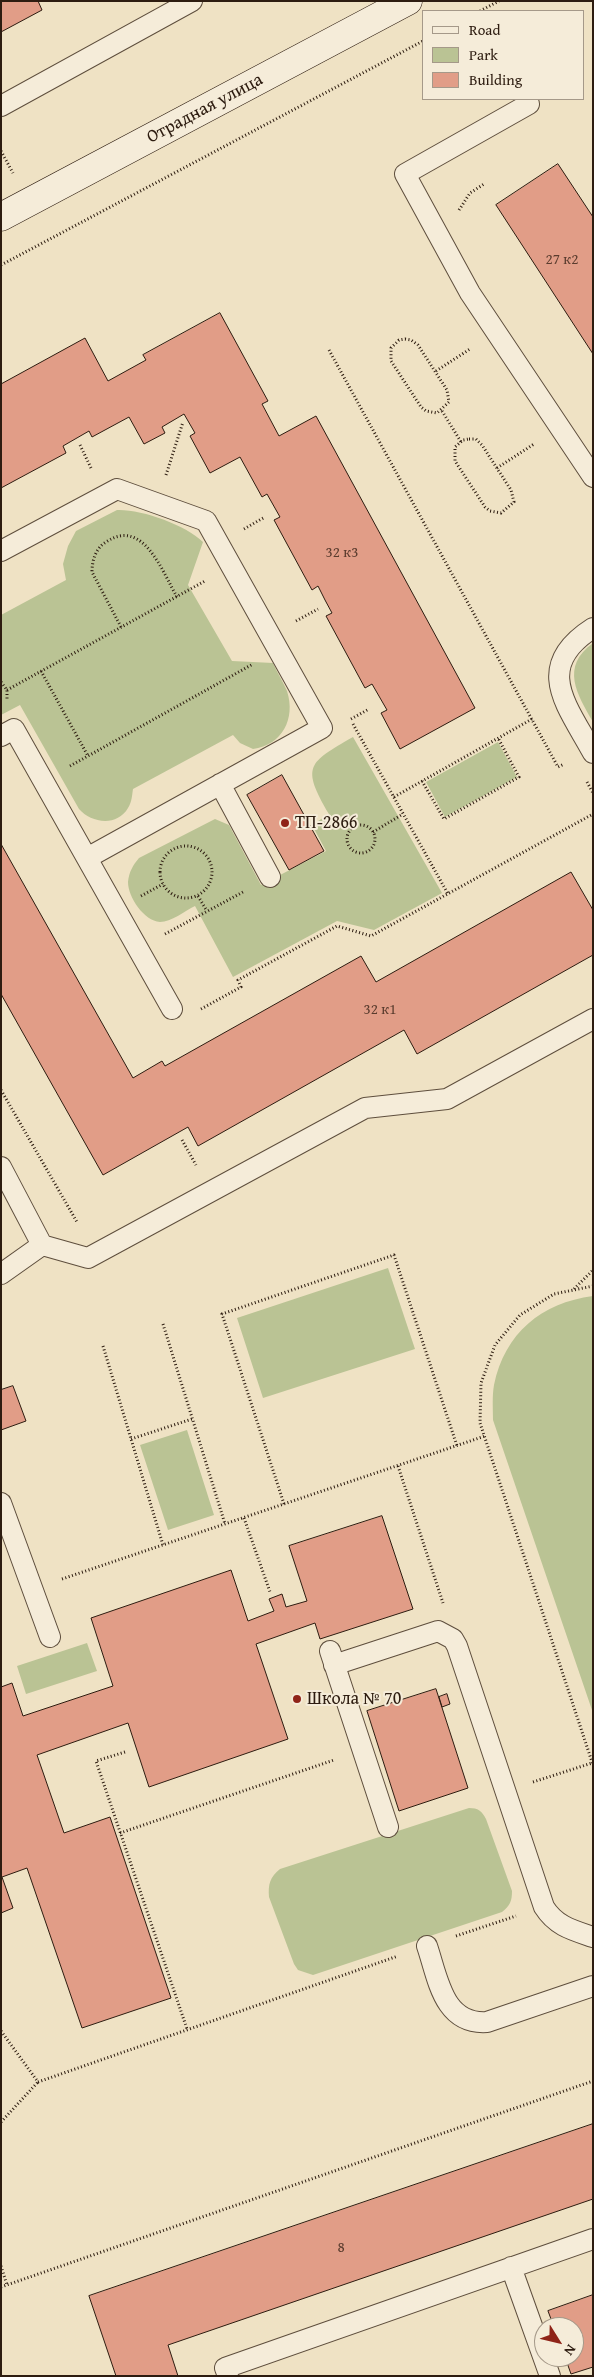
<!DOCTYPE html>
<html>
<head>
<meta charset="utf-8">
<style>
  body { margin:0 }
  #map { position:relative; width:594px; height:2377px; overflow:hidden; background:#efe2c4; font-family:"Gentium Book Plus",serif }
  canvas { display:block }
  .frame { position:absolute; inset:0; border:2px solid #2d1c10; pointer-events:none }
  .legend { position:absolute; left:422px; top:10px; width:162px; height:90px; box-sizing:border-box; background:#f5ecd9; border:1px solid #a59989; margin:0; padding:6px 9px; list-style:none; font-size:15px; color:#2d1c10 }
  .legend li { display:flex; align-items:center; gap:10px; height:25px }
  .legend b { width:25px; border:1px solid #a59989 }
  .north { position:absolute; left:534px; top:2317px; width:50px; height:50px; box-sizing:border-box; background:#f5ecd9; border:1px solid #a59989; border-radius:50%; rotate:126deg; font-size:14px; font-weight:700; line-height:20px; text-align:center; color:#2d1c10 }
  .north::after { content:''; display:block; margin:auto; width:18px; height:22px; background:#8f2418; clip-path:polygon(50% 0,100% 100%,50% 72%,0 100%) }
</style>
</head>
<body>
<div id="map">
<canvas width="594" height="2377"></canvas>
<div class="frame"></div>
<ul class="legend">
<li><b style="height:6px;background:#f5ecd9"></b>Road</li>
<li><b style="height:14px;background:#bac394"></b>Park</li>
<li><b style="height:14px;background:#e19d87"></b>Building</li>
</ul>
<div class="north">N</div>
</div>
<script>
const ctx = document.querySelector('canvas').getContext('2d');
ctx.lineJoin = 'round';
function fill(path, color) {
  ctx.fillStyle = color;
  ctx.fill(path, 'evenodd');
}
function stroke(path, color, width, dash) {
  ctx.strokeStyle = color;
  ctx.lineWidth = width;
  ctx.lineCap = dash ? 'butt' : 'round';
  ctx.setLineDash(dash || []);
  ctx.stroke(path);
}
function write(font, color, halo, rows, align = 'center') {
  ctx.font = font + ' "Gentium Book Plus",serif';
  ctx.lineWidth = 4;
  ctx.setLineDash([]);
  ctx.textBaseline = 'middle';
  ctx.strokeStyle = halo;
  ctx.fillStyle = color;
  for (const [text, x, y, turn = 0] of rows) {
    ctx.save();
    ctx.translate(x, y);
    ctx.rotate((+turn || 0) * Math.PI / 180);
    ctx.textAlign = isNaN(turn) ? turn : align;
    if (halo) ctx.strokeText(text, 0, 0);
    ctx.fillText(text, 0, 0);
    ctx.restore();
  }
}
fill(new Path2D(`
  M117 510C141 509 186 525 203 542L188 585 232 661 273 663C277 672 283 682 287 691 296 719 282 745 253 749L240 743 233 735 133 789C132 795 132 802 128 808 117 827 91 823 79 809L20 705 1 715V615L66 580 63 564 68 546 76 531Z
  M593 643V722C577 694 560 667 593 643Z
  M353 737 442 893 374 930 337 921 233 977 195 906C185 911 171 922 160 922 144 921 128 897 128 882 129 872 133 865 139 858L215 819 229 825 261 885 326 851 312 825 329 814C301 766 308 763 353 737Z
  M498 742 517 777 445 817 426 782Z
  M388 1268 415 1349 263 1398 237 1318Z
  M593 1296V1713L493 1420C493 1409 492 1396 494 1385 505 1333 541 1303 593 1296Z
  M187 1430 214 1515 168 1530 140 1445Z
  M87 1643 97 1671 26 1694 17 1666Z
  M469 1808C478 1808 482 1811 486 1819L512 1891C512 1901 510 1906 502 1912L313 1975 298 1970 294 1964 269 1897C268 1884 270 1877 280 1869Z`), '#bac394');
const building = new Path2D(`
  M1 1H38L42 10 1 32Z
  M558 164 593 217V354L496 205Z
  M220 313 268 401 262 404 279 436 316 416 475 708 400 749 381 713 387 710 372 684 365 688 326 616 332 613 325 600 318 586 312 590 274 520 280 517 267 494 262 497 240 457 210 473 190 436 195 433 184 414 162 427 165 433 144 444 129 417 92 437 89 431 63 446 66 453 1 488V384L85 338 108 381 146 360 143 355Z
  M282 775 324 851 289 870 247 795Z
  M1 844 133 1078 162 1061 165 1066 361 956 376 982 571 872 593 910V955L417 1054 404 1030 198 1146 188 1127 103 1175 1 994Z
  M13 1386 26 1421 1 1430V1390Z
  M382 1516 413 1609 320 1639 315 1623 256 1644 288 1739 149 1787 128 1723 37 1755 64 1833 110 1817 171 1998 82 2028 27 1868 2 1877 13 1908 1 1913V1687L12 1683 23 1716 113 1686 91 1618 231 1570 248 1621 274 1611 269 1599 282 1594 286 1607 307 1601 289 1546Z
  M436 1689 468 1788 399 1811 367 1711Z
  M447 1694 450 1704 442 1707 439 1697Z
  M593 2124V2199L168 2345 178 2376H116L89 2296Z
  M593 2295V2367L571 2374 565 2357H574V2327H554L548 2311Z`);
fill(building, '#e19d87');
stroke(building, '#2d1c10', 1);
const lane = new Path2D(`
  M529 104 405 174 470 293 593 477
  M1 106 192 1
  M1 551 117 489 206 521 322 728 87 858
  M593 628C532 667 567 705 593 753
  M1 736 14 729 172 1009
  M220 784 270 877
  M1 1167 42 1245 88 1258 365 1108 447 1099 593 1019
  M1 1274 42 1245
  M1 1503 50 1637
  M330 1651 388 1827
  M334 1665 438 1631 453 1639 457 1646 544 1907C556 1926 572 1930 593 1937
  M427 1946C438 1978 443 2025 487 2022L593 1986
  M511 2267 550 2376
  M228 2376 225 2368 593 2239`);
const secondary = new Path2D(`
  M1 217 408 1`);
stroke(lane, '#5e4e3d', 22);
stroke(secondary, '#2d1c10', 29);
stroke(new Path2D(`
  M480 11 499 1
  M1 151 13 173
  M459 210 470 193 484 184
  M1 265 423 41
  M405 339 411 340 418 345 447 390 449 402 437 413 426 411 421 407 391 361V348L399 340Z
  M329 350 558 767 564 764
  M436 371 470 349
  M442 411 461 442
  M469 439H476L482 445 511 490 514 502 501 513 490 511 485 507 455 461V447L463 440Z
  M80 445 91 468
  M497 468 534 444
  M166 475 183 422
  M244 529 265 517
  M296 621 318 609
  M121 627 92 572C92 560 96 548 106 542 143 517 162 571 177 597
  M41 671 88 756
  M1 682 7 690V700
  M7 690 205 581
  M351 719 369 709
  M353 724 448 894
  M70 766 253 664
  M422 781 444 819 519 777 498 738
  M587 782 593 793
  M394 797 532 719
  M347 839a14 14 0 1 1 28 0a14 14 0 1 1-28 0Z
  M373 832 403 814
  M160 872a26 26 0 1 1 52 0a26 26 0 1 1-52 0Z
  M141 896 163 884
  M198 896 207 911
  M165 934 243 892
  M201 1009 241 987 238 980 337 926 371 936 593 814
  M1 1090 77 1222
  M182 1140 196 1165
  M593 1286 554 1294 520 1315 495 1345 481 1383 480 1423 593 1765
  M574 1289 593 1270
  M163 1324 225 1524
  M103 1346 163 1545
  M131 1439 192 1419
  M398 1466 443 1603
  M284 1504 222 1314 394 1255 457 1446
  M244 1518 270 1592
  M62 1579 485 1436
  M125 1752 96 1761 187 2029
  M533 1782 592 1763
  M120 1833 334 1760
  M456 1936 516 1916
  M1 2031 38 2082 398 1956
  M1 2122 38 2082
  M1 2266 7 2285
  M1 2287 593 2081`), '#2d1c10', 3, [1, 2.5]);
stroke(lane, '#f5ecd9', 20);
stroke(secondary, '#f5ecd9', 28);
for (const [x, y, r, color] of [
  [285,823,5,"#8f2418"],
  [297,1699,5,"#8f2418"]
]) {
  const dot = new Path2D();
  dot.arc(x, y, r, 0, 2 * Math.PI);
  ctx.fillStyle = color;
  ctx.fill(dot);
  stroke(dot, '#f5ecd9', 2);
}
write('15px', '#5a3c2e', null, [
  ["27 к2",562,260],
  ["32 к3",342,553],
  ["32 к1",380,1010],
  ["8",341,2248]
]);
write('18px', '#2d1c10', '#f5ecd9', [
  ["Отрадная улица",205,109,-28]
]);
write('18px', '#2d1c10', '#f5ecd9', [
  ["ТП-2866",295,823],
  ["Школа № 70",307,1699]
], 'left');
</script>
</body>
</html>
